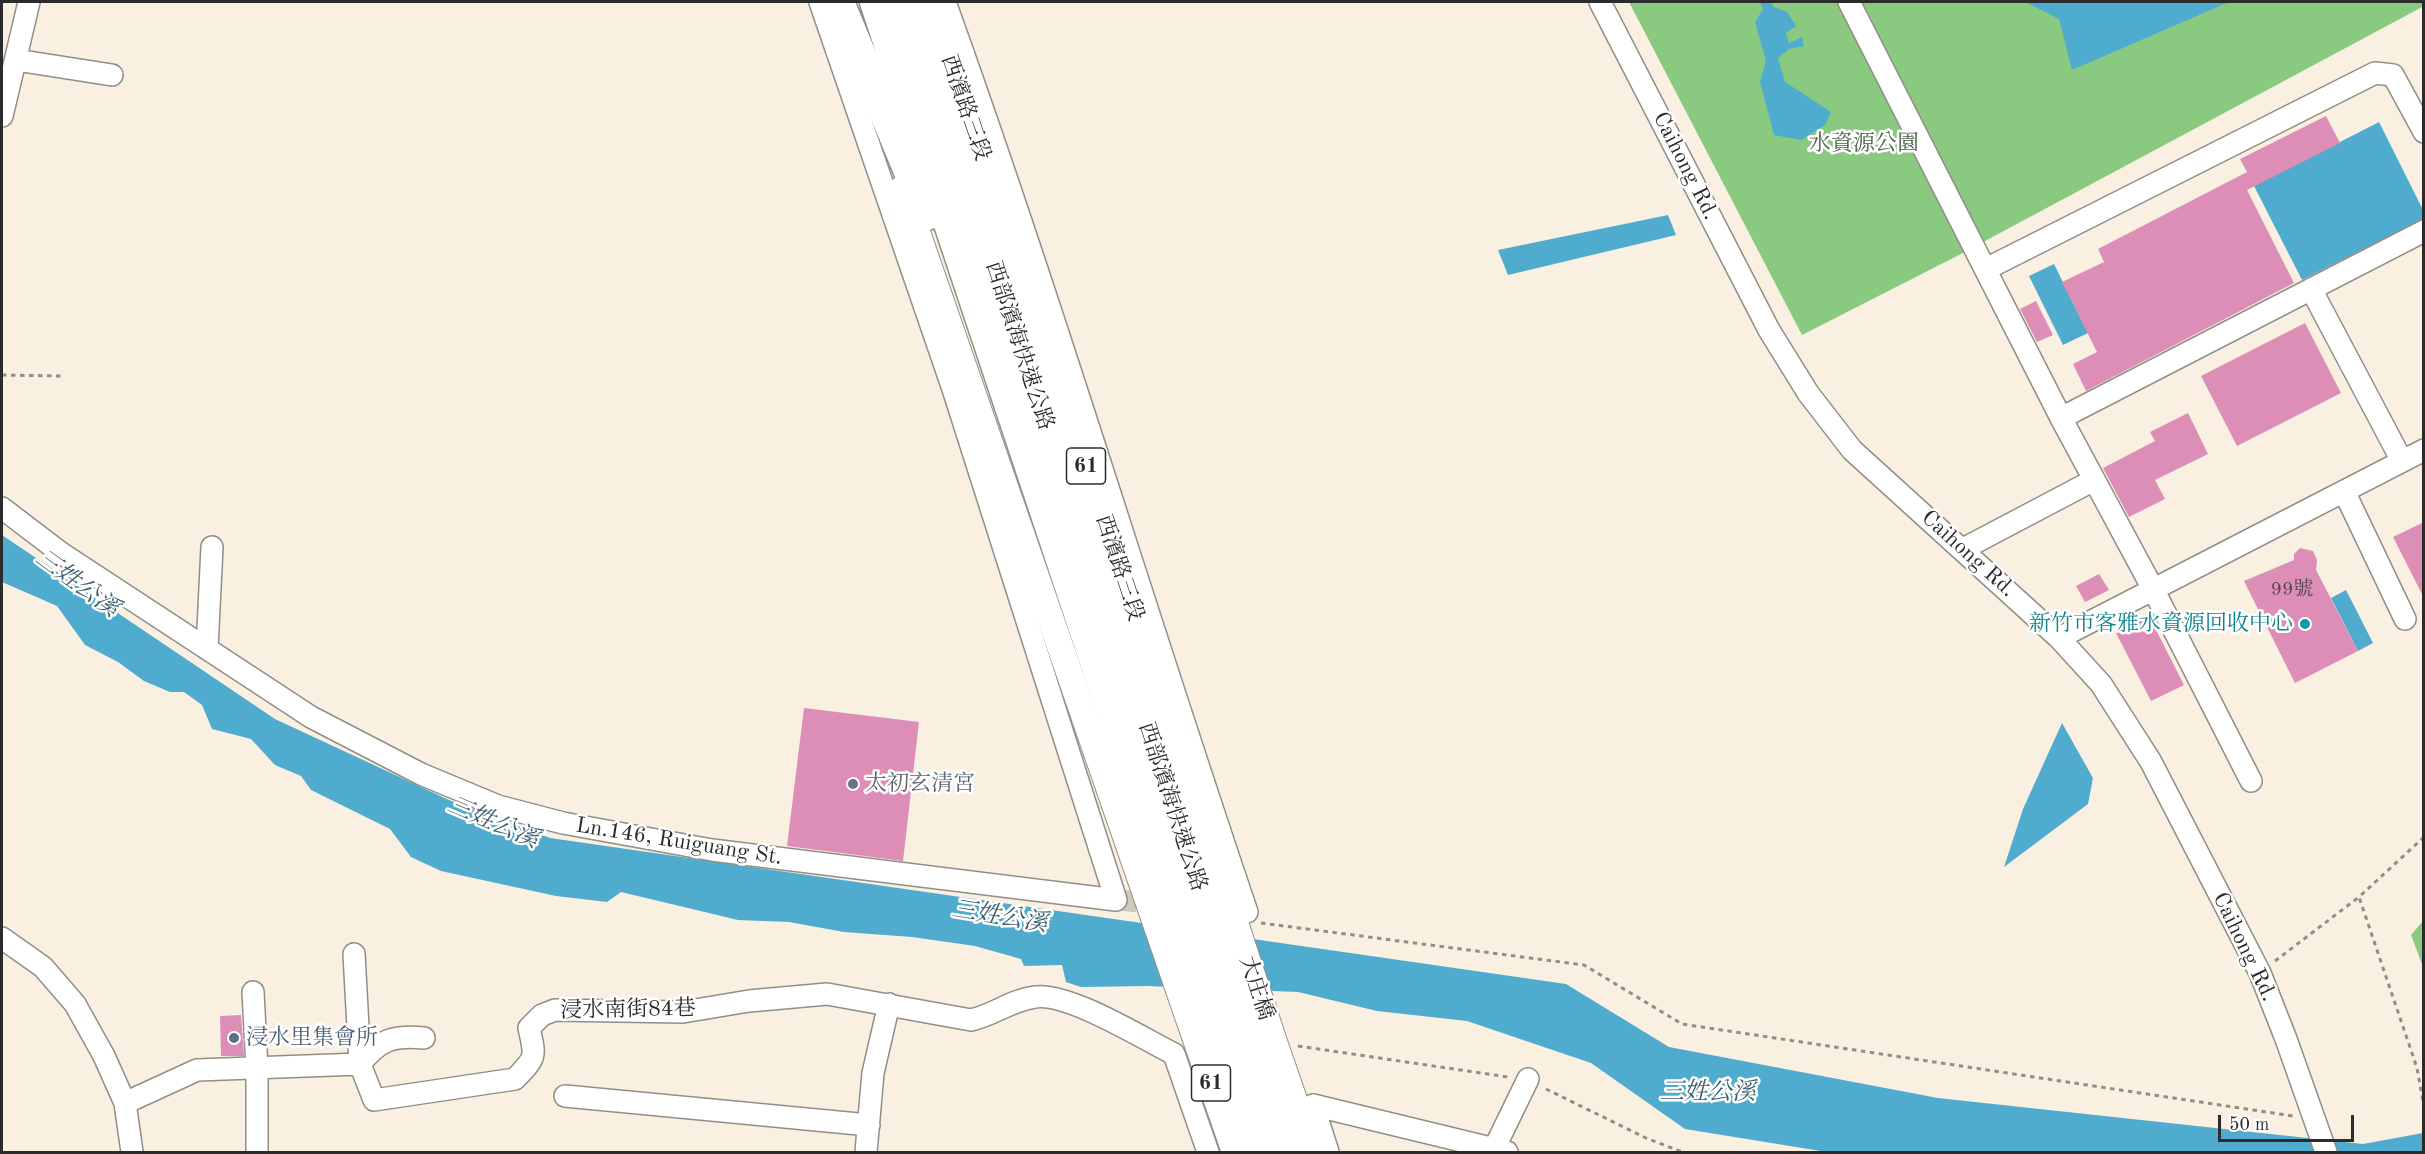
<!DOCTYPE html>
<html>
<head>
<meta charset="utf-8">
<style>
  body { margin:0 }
  #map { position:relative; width:2425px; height:1154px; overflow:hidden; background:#f9f0e2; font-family:"Old Standard TT",serif }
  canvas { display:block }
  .frame { position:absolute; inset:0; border:3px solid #2b2b2b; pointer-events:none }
  .scale { position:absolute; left:2218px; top:1115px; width:136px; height:27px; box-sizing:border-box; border:3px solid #2b2b2b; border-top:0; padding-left:8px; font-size:18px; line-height:21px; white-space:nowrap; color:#2b2b2b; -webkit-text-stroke:4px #fff; paint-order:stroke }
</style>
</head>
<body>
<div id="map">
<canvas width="2425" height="1154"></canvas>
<div class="frame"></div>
<div class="scale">50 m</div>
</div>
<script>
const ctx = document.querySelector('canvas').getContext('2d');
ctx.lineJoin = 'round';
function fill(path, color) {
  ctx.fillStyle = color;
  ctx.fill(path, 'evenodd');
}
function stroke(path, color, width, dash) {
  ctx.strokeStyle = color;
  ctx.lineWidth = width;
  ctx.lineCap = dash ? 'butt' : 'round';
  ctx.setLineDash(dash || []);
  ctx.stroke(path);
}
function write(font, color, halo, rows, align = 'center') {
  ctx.font = font + ' "Old Standard TT","Noto Serif TC",serif';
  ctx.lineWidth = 5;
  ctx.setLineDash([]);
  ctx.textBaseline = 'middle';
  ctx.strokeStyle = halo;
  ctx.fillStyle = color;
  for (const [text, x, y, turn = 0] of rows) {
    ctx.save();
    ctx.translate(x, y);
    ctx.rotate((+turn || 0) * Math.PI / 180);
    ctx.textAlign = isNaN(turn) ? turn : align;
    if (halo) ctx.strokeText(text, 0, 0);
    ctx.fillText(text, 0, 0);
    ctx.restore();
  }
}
fill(new Path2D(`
  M1629 2H2423L2424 6 1957 256 1802 335Z
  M2423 921V967L2411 935Z`), '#89c980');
fill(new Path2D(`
  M1760 2H1770L1774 7 1787 12 1796 26 1786 33 1789 43 1802 37 1804 46 1789 49 1778 58 1785 82 1831 112 1825 125 1801 140 1774 135 1760 82 1766 61 1755 22 1763 9Z
  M2025 2H2229L2072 70 2059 19Z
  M2379 122 2423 210V219L2302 280 2254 186Z
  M1668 215 1676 235 1508 275 1498 250Z
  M2054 264 2088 333 2063 345 2029 276Z
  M2 535 275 719 449 800 550 838 1566 984 1669 1047 1938 1098 2363 1144 2423 1133V1152H1827L1685 1129 1591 1063 1467 1021 1377 1011 1298 992 1147 986 1081 987 1066 982 1062 965 1024 966 1021 959 975 946 912 937 844 932 789 922 738 920 621 892 607 902 556 896 441 871 411 857 390 829 311 790 301 776 275 765 251 739 212 729 202 705 184 692H170L144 681 118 662 85 645 57 606 2 582Z
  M2346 590 2373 643 2358 651 2331 598Z
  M2062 723 2093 778 2088 804 2004 867 2023 809Z`), '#50acce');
fill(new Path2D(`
  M2326 116 2340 143 2247 190 2294 283 2086 391 2073 364 2097 352 2062 282 2104 262 2098 249 2247 172 2240 159Z
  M2036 301 2053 335 2037 342 2020 309Z
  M2305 323 2341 393 2237 446 2201 376Z
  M2188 413 2208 454 2155 480 2165 499 2129 517 2103 468 2155 441 2150 432Z
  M2424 522V598L2393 537Z
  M2300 548 2313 551 2317 560 2316 570 2358 651 2295 683 2244 581 2294 560V554Z
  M2099 574 2109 590 2085 602 2076 586Z
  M2149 616 2184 685 2151 701 2116 633Z
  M804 708 919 722 903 861 787 846Z
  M241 1015 244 1056H221L220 1016Z`), '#dc8eb7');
stroke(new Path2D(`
  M1116 900 1163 904`), '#d0c9bd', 21, [21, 10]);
const minor = new Path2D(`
  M945 2C1053 302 1144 609 1247 912
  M1600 2 1769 330 1808 393 1852 450 2059 638 2101 684 2151 762 2260 973 2286 1039 2326 1152
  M1849 2 2061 418 2153 589 2251 781
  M16 60 112 75
  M2 116 29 2
  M1986 269 2375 73 2393 75 2424 132
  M2311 289 2402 461
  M2061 418 2424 231
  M2344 491 2405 619
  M2 508 61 553 311 717 421 774 498 806 563 823 712 850 1116 900 953 389 820 2
  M1963 549 2094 480
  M2059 638 2424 450
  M207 649 212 547
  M2 938 43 967 75 1004 104 1056 125 1103 132 1152
  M354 954 360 1064
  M253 992 257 1069V1152
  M360 1064C379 1040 393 1035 424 1038
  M565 1096 869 1125
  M125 1103 197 1070 360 1064 374 1100 515 1079C536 1057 536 1058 529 1028L542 1015 555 1010 683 1012 749 1001 827 994 971 1020C994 1015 1011 1000 1035 997 1068 992 1142 1038 1174 1054L1208 1152
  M1313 1105 1507 1152
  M1313 1105 1328 1152
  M1494 1149 1528 1079
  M866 1152 873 1073 889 1004`);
const major = new Path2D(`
  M929 2 1057 377
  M902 189 1235 1152
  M1083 458 1275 1045 1312 1152`);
const highway = new Path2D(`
  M839 2 927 215
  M875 2 1215 1021 1262 1152
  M904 2 1212 930 1290 1152
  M1051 359 1083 480`);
stroke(minor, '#928e86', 24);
stroke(major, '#928e86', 28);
stroke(highway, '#928e86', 33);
stroke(new Path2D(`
  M2 375 61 376
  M2424 837 2359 897 2417 1068 2424 1107
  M1261 923 1584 965 1682 1024 2293 1116
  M2275 961 2359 897
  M1298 1046 1508 1077
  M1546 1089 1646 1138 1682 1152`), '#928e86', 3, [4.5, 4.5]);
stroke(minor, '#fff', 21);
stroke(major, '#fff', 26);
stroke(highway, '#fff', 30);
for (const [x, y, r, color] of [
  [2305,624,6,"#0f9aa8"],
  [853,784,6,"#6b7280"],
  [234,1038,6,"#5c6f8a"]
]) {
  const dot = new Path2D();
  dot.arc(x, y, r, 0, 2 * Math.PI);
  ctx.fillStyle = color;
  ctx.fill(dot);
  stroke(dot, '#fff', 2);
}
write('20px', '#57444e', null, [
  ["99號",2292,590]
]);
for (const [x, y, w] of [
  [1086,466,39],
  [1211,1083,39]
]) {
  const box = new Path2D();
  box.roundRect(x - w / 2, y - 18, w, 36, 4.5);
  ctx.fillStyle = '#fff';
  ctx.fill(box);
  stroke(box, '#2b2b2b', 1.5);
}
write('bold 21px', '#2b2b2b', null, [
  ["61",1086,466],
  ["61",1211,1083]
]);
write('22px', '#2b2b2b', '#fff', [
  ["西濱路三段",965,108,71],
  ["Caihong Rd.",1685,166,63],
  ["西部濱海快速公路",1019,346,72],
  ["Caihong Rd.",1968,554,42],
  ["西濱路三段",1119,568,72],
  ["西部濱海快速公路",1172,807,72],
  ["Ln.146, Ruiguang St.",679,842,9],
  ["Caihong Rd.",2244,947,64],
  ["大庄橋",1256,988,72],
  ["浸水南街84巷",628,1010,-1]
]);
write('22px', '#4c6249', '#fff', [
  ["水資源公園",1864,144]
]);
write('22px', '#0d838f', '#fff', [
  ["新竹市客雅水資源回收中心",2293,624]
], 'right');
write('22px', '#5b616d', '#fff', [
  ["太初玄清宮",865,784]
], 'left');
write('22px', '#4e5e75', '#fff', [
  ["浸水里集會所",246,1038]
], 'left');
write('italic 24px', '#3a5f6c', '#fff', [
  ["三姓公溪",77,584,36],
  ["三姓公溪",493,823,23],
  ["三姓公溪",1000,917,9],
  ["三姓公溪",1708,1093]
]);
</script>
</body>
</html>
